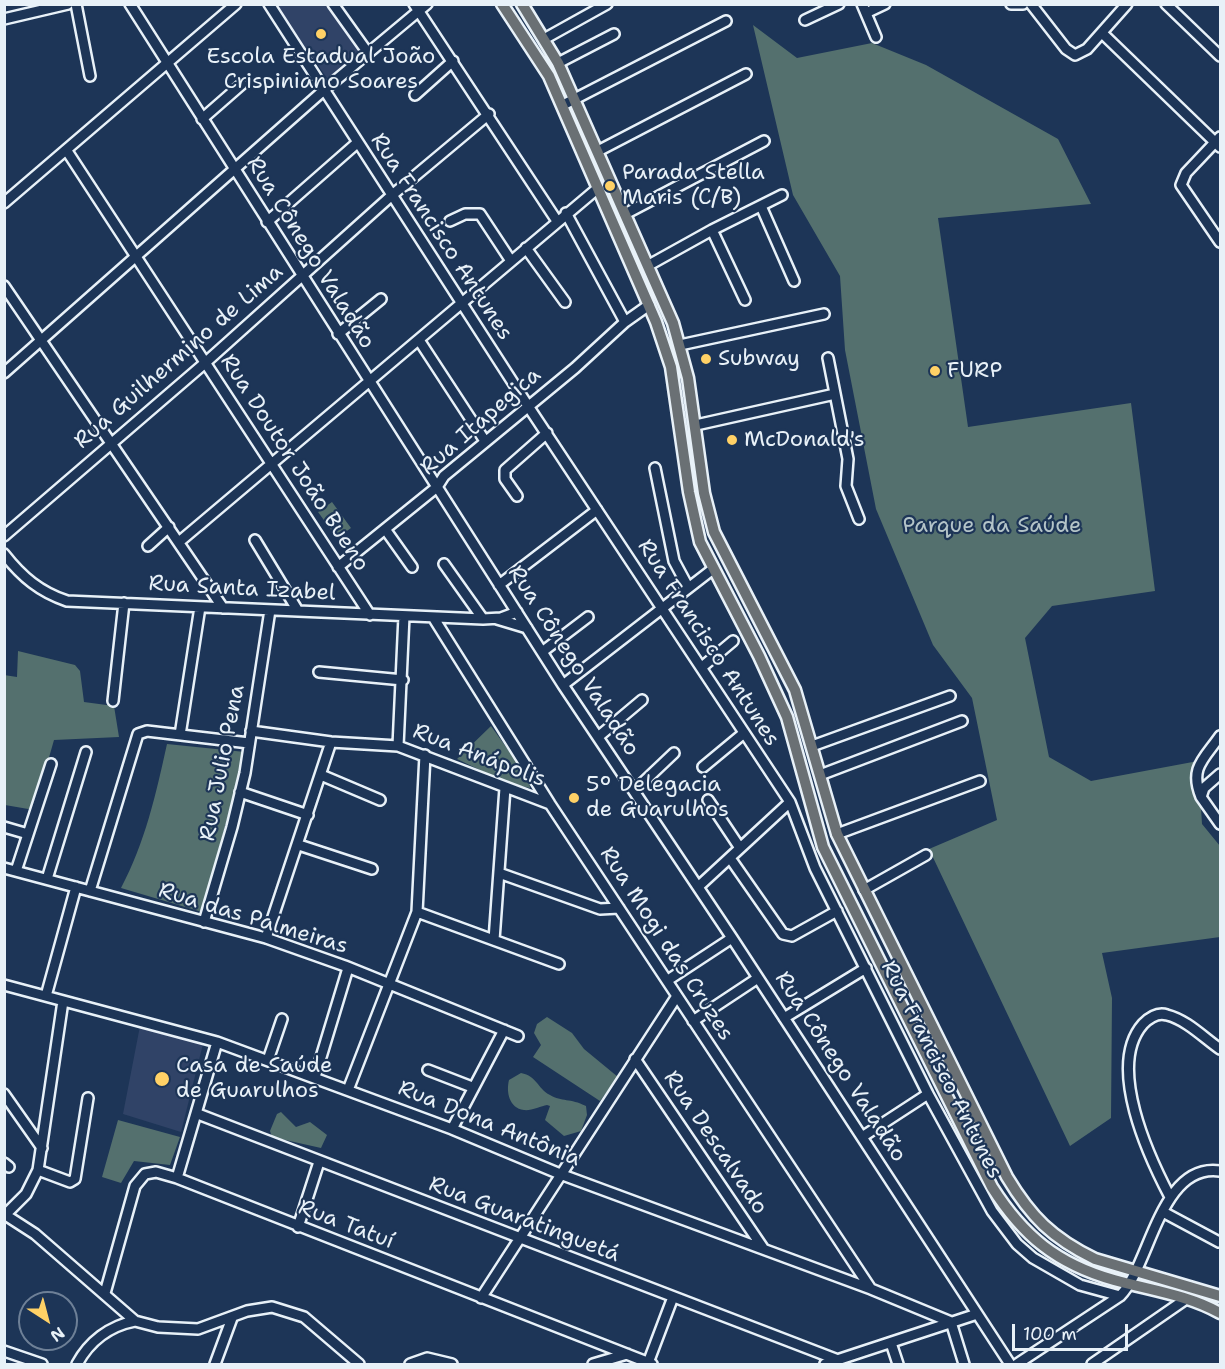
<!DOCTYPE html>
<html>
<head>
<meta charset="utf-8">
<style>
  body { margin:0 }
  #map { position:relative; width:1225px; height:1369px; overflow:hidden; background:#1d3557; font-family:"Shantell Sans",sans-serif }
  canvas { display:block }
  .frame { position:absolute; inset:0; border:6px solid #e8f1f8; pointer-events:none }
  .north { position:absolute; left:18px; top:1291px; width:60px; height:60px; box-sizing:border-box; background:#1d3557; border:2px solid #6e8097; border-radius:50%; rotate:144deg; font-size:16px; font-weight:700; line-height:24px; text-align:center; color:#e8f1f8 }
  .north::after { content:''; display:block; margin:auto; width:21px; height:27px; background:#ffd166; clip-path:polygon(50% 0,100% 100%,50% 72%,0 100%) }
  .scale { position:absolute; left:1012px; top:1324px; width:116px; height:27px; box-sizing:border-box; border:3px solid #e8f1f8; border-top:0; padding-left:8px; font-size:18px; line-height:21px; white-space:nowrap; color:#e8f1f8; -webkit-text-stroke:4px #1d3557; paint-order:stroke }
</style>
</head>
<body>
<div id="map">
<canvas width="1225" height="1369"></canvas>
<div class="frame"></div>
<div class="north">N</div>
<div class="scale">100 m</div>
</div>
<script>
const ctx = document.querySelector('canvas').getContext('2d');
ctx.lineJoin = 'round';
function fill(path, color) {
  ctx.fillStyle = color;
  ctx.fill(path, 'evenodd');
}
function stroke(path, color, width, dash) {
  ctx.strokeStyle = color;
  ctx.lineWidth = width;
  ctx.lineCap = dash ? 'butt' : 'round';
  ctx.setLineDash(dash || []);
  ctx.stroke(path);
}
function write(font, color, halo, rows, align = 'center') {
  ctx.font = font + ' "Shantell Sans",sans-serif';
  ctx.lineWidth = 4.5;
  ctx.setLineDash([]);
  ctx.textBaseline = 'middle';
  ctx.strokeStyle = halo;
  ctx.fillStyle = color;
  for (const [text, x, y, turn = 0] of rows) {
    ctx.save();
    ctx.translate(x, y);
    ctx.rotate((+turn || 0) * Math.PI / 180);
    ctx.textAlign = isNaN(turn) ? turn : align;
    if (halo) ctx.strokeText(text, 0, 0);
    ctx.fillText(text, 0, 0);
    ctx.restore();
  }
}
fill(new Path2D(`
  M276 5H327L362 56 329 81Z
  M140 1026 203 1044 181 1132 123 1114Z`), '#304367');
fill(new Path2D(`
  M753 25 797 58 872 43 926 65 1058 139 1091 204 938 218 968 427 1131 403 1155 591 1052 606 1025 638 1049 757 1091 781 1198 761 1202 824 1220 846V937L1102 953 1112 998 1111 1118 1070 1146 929 849 997 820 972 698 933 645 876 509 845 350 840 276 793 195Z
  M332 502 351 528 337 538 318 512Z
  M18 651 75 665 80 671 84 702 114 706 119 737 54 740 34 810 5 805 4 675 17 677Z
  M491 726 529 779 530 788 507 783 457 759Z
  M167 744 245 752 202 912 121 888C145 843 156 794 167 744Z
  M547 1017 572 1033 584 1049 618 1077 600 1101 533 1057 541 1045 534 1033 537 1024Z
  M521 1073C537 1076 537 1088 550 1095 562 1102 570 1098 586 1106L587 1115 581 1131 564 1136 545 1120 550 1106 547 1105C541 1106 531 1111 524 1110 509 1108 506 1092 509 1080Z
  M281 1112 296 1127 310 1122 327 1135 321 1148 272 1137 270 1131 277 1114Z
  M118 1120 180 1137 170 1165 134 1161 121 1183 102 1177Z`), '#54706e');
const minor = new Path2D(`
  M76 4 90 76
  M130 4 563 685 732 938 1010 1364
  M269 4 528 406 790 802 815 868 928 1094 992 1211 1017 1244 1033 1258 1080 1285 1120 1296
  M333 4 368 53
  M414 4 557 221
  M862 4 876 37
  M1011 4H1023
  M1031 4 1066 49 1075 55 1087 49 1127 4
  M1166 4 1220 56
  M866 13 885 4
  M4 19 68 4
  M805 20 839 4
  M1102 33 1220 147
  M544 39 607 4
  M558 63 614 34
  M415 95 453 61
  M563 105 726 21
  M202 119 242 84
  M1220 137 1186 173 1181 185 1220 242
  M67 151 370 615
  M598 151 746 74
  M4 203 236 4
  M761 206 794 281
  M566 213 625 322
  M625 214 764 141
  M450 221 465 214H480L511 261
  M267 222 357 143
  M712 230 745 300
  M526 248 565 302
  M649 265 712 230 782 195
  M4 286 223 608
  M338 334 381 299
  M419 340 485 441
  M680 345 824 314
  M828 358 848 459 846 486 859 519
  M4 373 324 90 427 4
  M696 425 835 394
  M655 468 674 561 688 587
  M517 496 505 479V470L547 433
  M385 529 412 567
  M4 536 205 363 391 196 489 114
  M255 540 298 611
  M179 542 598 188
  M148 546 169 527
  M4 554C22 577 40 592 67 601L483 619 501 618 517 612
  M444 564 483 619
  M338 567 437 487 444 476 575 368 625 322 649 305
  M499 585 597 510
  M433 617 550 804 871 1289
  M497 619 527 628
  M542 652 588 617
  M702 667 733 641
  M319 672 403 680
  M563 685 713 569
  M113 701 124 603
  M251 731 331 742 398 746 550 804
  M180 735 200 607
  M598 737 642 700
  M398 746 404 616
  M812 746 950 696
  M703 767 744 733
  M1220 774 1204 788 1201 797 1220 824
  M321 775 380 800
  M820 775 962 721
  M634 791 674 753
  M240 792 308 815
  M1201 797C1189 768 1204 759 1220 736
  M708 800 740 848
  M4 827 28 834
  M837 834 980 781
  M299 845 372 869
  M730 858 783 934 792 936 837 911
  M4 868 266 938 345 966 518 1036
  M16 871 51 764
  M499 873 600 909 619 908
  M47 879 86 752
  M698 887 790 802
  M864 890 926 855
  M90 891 138 734 147 731 249 743
  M417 912 559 964
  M204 922 232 827 245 773 270 610
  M266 938 331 742
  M494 940 505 788
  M668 980 732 938
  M4 985 217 1042 452 1129 560 1174 871 1289 951 1322 964 1364
  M46 996 76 887
  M784 1018 866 968
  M693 1021 758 978
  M635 1059 763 1248
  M268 1060 282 1019
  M428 1070 472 1087
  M315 1077 348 968
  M348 1090 417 912 425 755
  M4 1094 42 1148
  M198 1114 838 1360
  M452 1129 504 1030
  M862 1137 928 1094
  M4 1163 9 1167
  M38 1170 70 1182 75 1179 88 1098
  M177 1178 217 1042
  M1170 1197C1149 1157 1106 1066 1143 1024 1149 1018 1158 1012 1167 1015 1187 1020 1204 1038 1220 1049
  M1163 1212 1219 1242
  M4 1214 35 1234 135 1321 158 1327 198 1329 247 1311 272 1307 304 1317 359 1364
  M4 1216 26 1194 38 1170 63 1001
  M298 1227 319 1162
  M105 1293 135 1186 145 1174 156 1172 177 1178 652 1364
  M481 1298 677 996
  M891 1343 898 1364
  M4 1351 42 1364
  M648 1363 673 1297
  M77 1364C89 1342 109 1326 135 1321
  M215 1364 232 1318
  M410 1364 427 1358 452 1364
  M593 1364 627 1354
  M825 1364 977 1314
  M1017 1364 1120 1296C1150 1266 1160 1162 1220 1171
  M1092 1364 1186 1299`);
const major = new Path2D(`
  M502 4 549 76 656 322 671 367 689 492 700 542 759 656 787 717 823 847 992 1187C1023 1236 1057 1264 1114 1280 1150 1290 1188 1295 1220 1313
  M522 4 558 63 673 323 688 378 704 493 714 532 795 690 837 834 1007 1177C1031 1217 1052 1238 1095 1259L1220 1296`);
stroke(minor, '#e8f1f8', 14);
stroke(major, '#e8f1f8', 15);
stroke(minor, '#1d3557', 9);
stroke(major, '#6a7074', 10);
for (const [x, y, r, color] of [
  [321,34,6,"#ffd166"],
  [610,186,6,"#ffd166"],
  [706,359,6,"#ffd166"],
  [935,371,6,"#ffd166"],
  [732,440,6,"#ffd166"],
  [574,798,6,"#ffd166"],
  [162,1079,8,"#ffd166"]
]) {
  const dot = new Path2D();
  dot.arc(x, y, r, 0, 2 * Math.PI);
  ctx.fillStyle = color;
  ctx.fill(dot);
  stroke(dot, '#1d3557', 2);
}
write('22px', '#e8f1f8', '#1d3557', [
  ["Escola Estadual João",321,57,"center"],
  ["Crispiniano Soares",321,82,"center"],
  ["Parada Stella",622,173],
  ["Maris (C/B)",622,198],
  ["Subway",718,359],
  ["FURP",947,371],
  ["McDonald's",744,440],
  ["5º Delegacia",586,785],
  ["de Guarulhos",586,810],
  ["Casa de Saúde",176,1066],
  ["de Guarulhos",176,1091]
], 'left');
write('22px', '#e8f1f8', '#1d3557', [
  ["Rua Francisco Antunes",441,237,57],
  ["Rua Cônego Valadão",310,253,58],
  ["Rua Guilhermino de Lima",179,357,-41],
  ["Rua Itapegica",481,422,-41],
  ["Rua Doutor João Bueno",294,463,57],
  ["Rua Santa Izabel",242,589,3],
  ["Rua Francisco Antunes",708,643,57],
  ["Rua Cônego Valadão",573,661,57],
  ["Rua Anápolis",479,756,21],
  ["Rua Julio Pena",223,763,-79],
  ["Rua das Palmeiras",253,919,17],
  ["Rua Mogi das Cruzes",666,944,57],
  ["Rua Cônego Valadão",840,1067,57],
  ["Rua Francisco Antunes",941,1070,63],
  ["Rua Dona Antônia",489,1124,22],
  ["Rua Descalvado",715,1143,56],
  ["Rua Guaratinguetá",524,1220,21],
  ["Rua Tatuí",346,1225,21]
]);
write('22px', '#b4c4c8', '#1d3557', [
  ["Parque da Saúde",992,526]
]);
</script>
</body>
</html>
